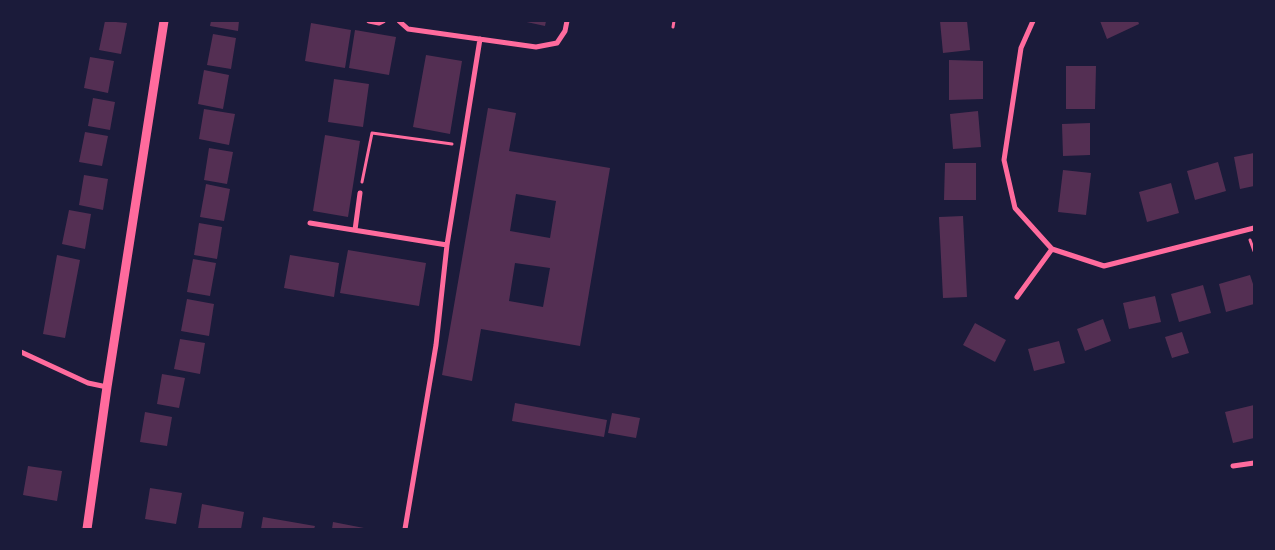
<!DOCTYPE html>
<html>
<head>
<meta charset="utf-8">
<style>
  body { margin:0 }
  #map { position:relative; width:1275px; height:550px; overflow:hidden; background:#1b1b3a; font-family:"Roboto Condensed",sans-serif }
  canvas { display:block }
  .frame { position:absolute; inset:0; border:22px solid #1b1b3a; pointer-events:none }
</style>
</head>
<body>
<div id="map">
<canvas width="1275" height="550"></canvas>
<div class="frame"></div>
</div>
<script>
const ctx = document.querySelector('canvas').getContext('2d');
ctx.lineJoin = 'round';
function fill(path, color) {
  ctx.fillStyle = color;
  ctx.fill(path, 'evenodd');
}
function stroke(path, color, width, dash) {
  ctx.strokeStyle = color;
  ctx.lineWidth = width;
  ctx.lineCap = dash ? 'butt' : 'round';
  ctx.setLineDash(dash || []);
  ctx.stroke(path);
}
fill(new Path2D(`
  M105 21 127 23 121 54 99 50Z
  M211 21H239L238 31 210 26Z
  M522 21H546L545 26Z
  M940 21H967L970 50 943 53Z
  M1100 21H1138L1139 24 1107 39Z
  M311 23 351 30 345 68 305 61Z
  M355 30 396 37 389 75 349 68Z
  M213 34 236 38 231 69 207 65Z
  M426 55 462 61 450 134 413 127Z
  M90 57 114 61 108 93 84 88Z
  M949 60 983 61V99L949 100Z
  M1066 66H1096L1095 109H1066Z
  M204 70 229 75 223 109 198 104Z
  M334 79 369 84 363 127 328 122Z
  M93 98 115 102 110 130 88 126Z
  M488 108 516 113 509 151 610 168 580 346 481 329 472 381 442 375ZM516 194 556 201 550 238 510 231ZM515 263 550 268 543 307 509 301Z
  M204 109 235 114 229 145 199 139Z
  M978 111 981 147 953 149 950 114Z
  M1090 123V155L1063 156 1062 124Z
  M85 132 108 136 102 166 79 162Z
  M325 135 360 141 348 217 313 211Z
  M209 148 233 152 227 184 204 180Z
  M1254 153V186L1240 189 1234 157Z
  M1218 162 1226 191 1195 200 1187 171Z
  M945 163H976V200H944Z
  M1063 170 1091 173 1086 215 1058 212Z
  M84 175 108 179 103 210 79 205Z
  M1171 183 1179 213 1147 222 1139 192Z
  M206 184 230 189 224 221 200 217Z
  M69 210 91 214 85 249 62 244Z
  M963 216 967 297 943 298 939 217Z
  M199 223 222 227 217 259 194 255Z
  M348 250 426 263 419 306 340 293Z
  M57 255 80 260 65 338 43 334Z
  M290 255 339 263 334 297 284 288Z
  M193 259 216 263 210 296 187 292Z
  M1250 275 1254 287V304L1226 312 1219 284Z
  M1203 285 1211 313 1179 322 1171 294Z
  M1155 296 1161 322 1129 329 1123 303Z
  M187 299 214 304 209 336 181 331Z
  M1103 319 1111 341 1085 351 1077 329Z
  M975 323 1006 340 995 362 963 345Z
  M1182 332 1189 353 1172 358 1165 337Z
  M180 339 205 343 200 374 174 369Z
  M1059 341 1065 363 1034 371 1028 349Z
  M162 374 185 378 179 408 157 404Z
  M515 403 607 420 604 437 512 421Z
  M1254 405V438L1233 443 1225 412Z
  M145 412 172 417 167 446 140 442Z
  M612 413 640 418 636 438 608 433Z
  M28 466 62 471 57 501 23 495Z
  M150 488 182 493 176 524 145 519Z
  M202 504 244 512 241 529H198Z
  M263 517 315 526 314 529H261Z
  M333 522 364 528V529H332Z`), '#542f53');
stroke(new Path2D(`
  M673 27 674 21
  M362 182 372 133 452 144
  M1250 240 1254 251`), '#ff6b9d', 3);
stroke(new Path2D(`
  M369 21 379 23 383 21
  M399 21 408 29 536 47 557 43 565 31 567 21
  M1033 21 1021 48 1004 160 1015 208 1052 249 1104 266 1254 228
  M310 223 447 245
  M355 230 360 193
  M1017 297 1052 249
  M21 352 88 383 107 387
  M1233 466 1254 463
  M405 529 436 345 447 245 480 39`), '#ff6b9d', 5);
stroke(new Path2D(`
  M87 529 107 387 164 21`), '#ff6b9d', 9);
</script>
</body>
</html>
